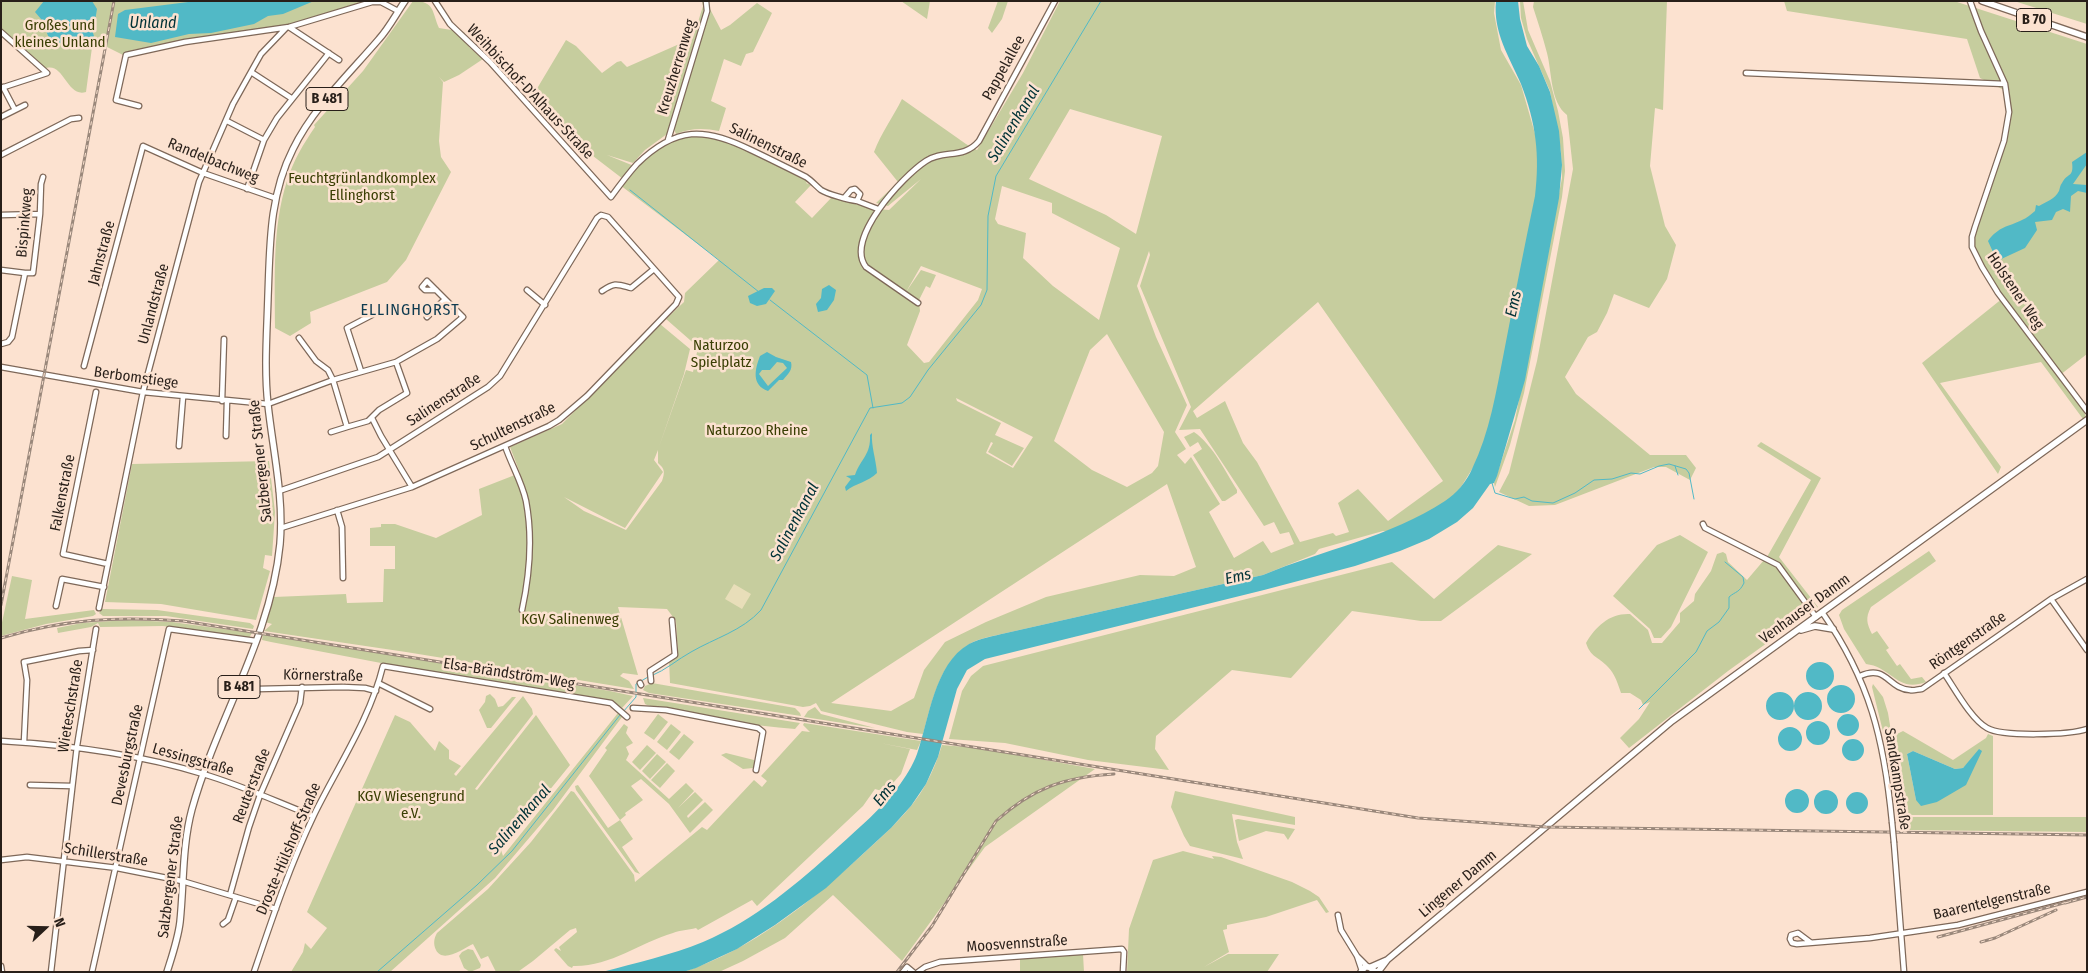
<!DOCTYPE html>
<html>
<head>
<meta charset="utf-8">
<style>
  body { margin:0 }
  #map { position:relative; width:2088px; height:973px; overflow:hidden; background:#fce2d0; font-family:"Fira Sans Condensed",sans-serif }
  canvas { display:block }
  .frame { position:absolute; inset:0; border:2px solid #281f19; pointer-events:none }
  .north { position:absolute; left:20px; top:903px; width:50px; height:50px; -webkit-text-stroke:4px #fce2d0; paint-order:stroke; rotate:69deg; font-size:14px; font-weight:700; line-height:20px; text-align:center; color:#281f19 }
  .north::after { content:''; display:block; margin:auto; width:18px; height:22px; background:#281f19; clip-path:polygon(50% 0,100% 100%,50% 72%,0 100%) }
</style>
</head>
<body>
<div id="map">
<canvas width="2088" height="973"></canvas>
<div class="frame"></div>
<div class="north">N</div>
</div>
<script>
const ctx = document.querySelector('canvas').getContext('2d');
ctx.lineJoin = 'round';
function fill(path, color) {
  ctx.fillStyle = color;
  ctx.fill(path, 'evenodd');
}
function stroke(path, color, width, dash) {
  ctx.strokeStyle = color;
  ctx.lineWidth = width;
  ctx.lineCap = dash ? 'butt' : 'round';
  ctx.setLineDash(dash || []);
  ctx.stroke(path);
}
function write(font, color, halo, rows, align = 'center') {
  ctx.font = font + ' "Fira Sans Condensed",sans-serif';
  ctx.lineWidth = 5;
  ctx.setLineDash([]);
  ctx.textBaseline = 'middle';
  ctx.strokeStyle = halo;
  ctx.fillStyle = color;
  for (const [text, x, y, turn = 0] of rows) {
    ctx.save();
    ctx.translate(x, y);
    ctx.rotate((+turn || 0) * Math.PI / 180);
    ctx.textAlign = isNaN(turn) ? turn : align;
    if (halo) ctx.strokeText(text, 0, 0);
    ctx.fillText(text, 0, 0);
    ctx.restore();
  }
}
fill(new Path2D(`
  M1 1H369L294 24 133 50 123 55 93 40 86 92C66 98 64 60 44 69L1 32Z
  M413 1C435 1 432 12 439 28L464 32 468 39 469 47 483 59 459 75 444 82 439 77 443 82 439 141 441 157 451 172 406 260 387 282 310 312 311 323 290 336 275 328C275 279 272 227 287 181 293 161 304 143 315 127L314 125 363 71Z
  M702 1H705L706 8 667 134 645 150 633 163 607 155 634 166 623 179 567 136 532 97 566 40 576 46 602 73 617 62 621 61 627 67 693 38 703 6Z
  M901 1H930L927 19Z
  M998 1H1008L1002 19 992 33 988 28Z
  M1060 1H1495L1494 13 1501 50 1521 85 1540 151 1535 234 1494 417 1480 456 1461 487 1447 503 1389 532 1383 531 1319 549 1315 554 1263 575 1006 633C994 636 978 638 968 645 939 664 932 702 923 734L907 732 821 711 816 703 810 706 803 707 670 683 669 660 678 655 676 621 667 609 618 607 638 675 623 673 620 676 629 681 634 689 406 652 264 631 272 624 265 622 274 597 346 594 347 603 383 602 384 569H395V546H370V528L381 527V524H395L436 538 482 515 479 489 520 473 510 447 562 424 660 324 690 349 684 374 659 447 686 370 693 372 698 347 666 319 684 302 685 293 719 260 620 185 636 165 668 140 695 134 727 138 810 179 806 183 811 185 795 202 812 218 832 197 876 210C864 232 860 236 864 261V245L878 209 889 210 921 179 888 206 876 203 898 182 874 152C881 133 893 117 902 99L966 144 977 150 1023 73ZM1070 109 1162 136 1136 234 1106 215 1029 179ZM1002 186 1052 203V213L1120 248 1099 320 1053 286 1023 258 1026 233 998 224 995 219ZM1149 251 1150 255 1140 286 1191 407 1179 430 1200 429 1264 526 1274 522 1280 534 1289 532 1294 544 1271 553 1263 541 1234 558 1209 512 1220 504 1191 457 1185 464 1177 455 1186 449 1175 432 1187 405 1156 337 1137 286ZM921 266 982 289 978 300 929 362 924 363 907 345 920 311 919 300 926 286 930 288 936 275 921 270 906 292ZM1318 302 1443 481 1388 521 1358 489 1338 503 1349 532 1336 536 1333 533 1300 542 1257 462 1243 443 1225 401 1197 418 1193 411ZM1107 334 1164 432 1158 466 1152 473 1127 487 1092 470 1054 441 1090 350ZM956 398 1033 437 1013 468 986 453 991 442 993 443 988 452 1012 466 1024 448 995 435 1001 423 957 401ZM658 450V463C665 469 665 472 662 481L626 530 584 511 564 497 625 528 663 472 654 460ZM1167 484 1196 567 1174 576 1140 575 1046 597 986 622 945 642 924 670 914 698 891 711 831 703ZM531 532 532 557 524 610 520 611Z
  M1520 1H1523L1528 30 1550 81 1558 111 1563 138 1565 171 1562 197 1524 393 1510 445 1495 487 1494 483 1515 420 1562 178 1561 152 1550 91 1527 39 1521 18Z
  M1534 1H1667L1663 110 1655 108 1650 166 1665 226 1676 245 1667 279 1649 308 1614 294 1607 313 1597 332 1588 337 1565 377 1576 394 1650 455H1686L1696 468 1690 480 1666 467H1654L1555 505 1529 506 1499 492 1509 473 1537 361 1573 169 1567 115C1550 102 1552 72 1547 53 1543 38 1538 22 1533 7Z
  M1784 1H1954L2087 44V354L2060 375 2084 411 2086 417 2083 419 2041 362 1940 383 2001 467 1998 474 1922 363 2003 298 1973 247 1972 237 2008 132 2009 122 2008 92 1980 78 1967 39 1787 11Z
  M2014 1H2087V24Z
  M757 3 772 13 753 52 746 54 741 66 724 59 711 101 726 108 719 131C704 128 690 128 676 134L674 129 710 9 721 30 730 25Z
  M1194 432C1213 445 1225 471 1237 490V493L1225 501H1222L1193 455 1202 449 1198 442 1190 447 1184 437Z
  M1761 442 1821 478 1779 557 1818 607 1813 610 1780 566 1767 557 1811 480 1757 446Z
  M269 461 275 512 272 556 265 555 263 568 270 571 256 620 161 604 105 602 132 464Z
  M1680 535 1708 552 1671 627 1661 638H1654L1650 629 1613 596 1657 545Z
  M1498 545 1532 554 1441 621H1421L1352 611 1291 678 1232 670 1156 736 1155 749 1169 770 1088 760 1005 743 949 739 962 691 971 676 983 666 1392 562 1434 599Z
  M1929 551 1936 561 1871 607C1865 618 1867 624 1872 634L1877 631 1889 648 1886 650 1897 666 1900 664 1911 679 1922 677 1926 682C1897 693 1892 667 1866 664L1844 629 1839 615 1842 610Z
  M1723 552 1726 554 1728 562 1747 580 1764 560 1775 566 1781 572 1810 612 1728 671 1629 748 1620 738 1639 719 1650 702 1643 705 1641 700 1630 693H1621C1618 684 1615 674 1608 667 1598 656 1591 658 1586 643 1596 626 1610 613 1630 614L1648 630 1652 643H1662L1680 622V613L1694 601 1695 594 1711 571 1717 554Z
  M12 576 32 580 25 619 94 610 96 614 93 616 46 624 1 636V627Z
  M102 609 157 610 250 623 254 626 253 629 166 616H103L99 613Z
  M127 620 172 622 252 633 249 638 163 626 100 627 98 623 91 627 58 633 57 628 82 623Z
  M263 634 610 691 633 696 622 708 615 703 599 698 381 663 271 642 262 640Z
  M652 683 795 708 800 713 801 716 649 693 643 690 645 686Z
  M1873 684 1883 697 1888 713 1905 817H2087V832L1900 830 1894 776 1872 687Z
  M490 694 495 699 498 707 503 706 512 697H516L491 728H487L479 710 485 702 486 696Z
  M523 696 532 709 533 714 475 789 477 790 536 715 570 765 501 850 503 856 618 713 622 715V717L553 810 495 878 390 972H291L303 952 305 943 311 949 327 928 307 912 395 715 410 722 435 751 439 741 449 750V759L461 766 454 774 456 776Z
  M643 698 800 723 795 729C751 726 710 717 668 708 660 706 652 708 645 704Z
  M815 707 821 714 875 728 804 717 808 711Z
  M658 714 668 722 654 740 644 733Z
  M804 723 921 741 917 750 880 743 910 749 901 774 885 792 875 789 863 806 757 906 752 900 698 930 696 928C688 930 680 930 673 933 639 943 610 967 573 966L572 968 568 966 554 950 556 948 561 951 559 947 577 932 576 928 570 930 533 961 519 971 496 972 488 956 481 959 473 944C464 948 443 964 436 950 433 944 434 938 437 933L488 889 531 842 571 791 574 792 634 875 635 882 702 827 707 830 754 780 762 787 767 781 761 776 802 731 810 732 803 725Z
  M624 724 628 727 626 733 633 743 626 747 629 754 626 760 669 799 686 783 694 791 678 808 695 792 703 800 687 816 688 818 705 802 713 810 690 833 669 804 641 779 631 786 643 800 625 813 626 815 620 820 633 839 622 847 640 874 635 872 576 790 575 786 578 785 608 828 620 820 589 776 607 750 605 748Z
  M671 724 681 732 667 750 657 742Z
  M1903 731 1953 760 1986 738 1988 734 1993 736V815H1907L1893 736ZM1913 751 1955 769 1963 768 1970 761 1937 802 1916 800 1907 754Z
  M684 734 694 742 679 760 669 752Z
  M647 745 656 753 640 770 632 762Z
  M942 745 978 748 1095 769 985 847 902 961 833 895 785 938 743 961 719 972H683C752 950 810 902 863 854 886 833 911 811 926 784 933 771 938 758 942 745Z
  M726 753 754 760 756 764 753 768 743 769 721 755Z
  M657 754 666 762 650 779 642 771Z
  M667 763 675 771 660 788 651 780Z
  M1175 791 1295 817V825L1232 814 1237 842 1243 859 1190 846 1184 836 1171 807Z
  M1238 819 1295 829 1288 840 1284 834 1266 831 1239 841 1235 820Z
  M1183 851 1214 859 1212 856 1221 857 1292 882 1310 891 1319 897 1329 912 1326 913 1317 900 1266 917 1227 925V929L1223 930 1229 952 1204 967 1228 954H1279L1267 972H1127L1129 929 1153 860Z
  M468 949 473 950 481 965 480 968 470 972 464 968 459 956 462 952Z
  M1083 954 1084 972H1020V958Z`), '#c6cd9e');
fill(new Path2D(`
  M734 584 751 594 742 609 725 599Z`), '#e8deb9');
fill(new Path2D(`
  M44 1H92L97 9 93 33 94 36C82 49 64 47 49 38L41 19 35 12Z
  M196 1H314L283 14 268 16 254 24 211 33 189 34 151 43 115 37 118 14 125 10Z
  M1496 1H1518L1520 19 1527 46 1539 66 1550 92 1559 131 1562 165 1559 198 1525 380 1497 476 1494 483 1490 484 1473 508 1457 522 1429 539 1400 551 1355 566 1264 590 985 659 967 670 957 689 938 757 926 784 911 806 891 828 826 888 775 925 737 949 696 968 683 972H602C636 963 671 955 703 942 755 920 798 883 839 846 860 827 881 809 898 787 905 778 913 765 917 754 929 720 934 664 969 644 980 638 994 636 1006 633L1263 575C1323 550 1390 537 1445 501 1456 494 1467 481 1472 469 1490 432 1496 392 1504 352 1514 300 1524 248 1535 196 1540 155 1536 123 1521 84 1509 56 1493 33 1496 1Z
  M2087 152V164L2073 184 2087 185V193L2078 191 2071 196 2070 212 2063 209 2056 212 2052 220 2035 222 2037 230 2025 248 1997 261 1988 241C1999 226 2008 227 2022 220 2027 218 2031 214 2035 211L2036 205 2039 206C2046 202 2055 199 2059 191 2060 188 2060 185 2062 183 2068 172 2074 178 2072 162Z
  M829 285 836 290 834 300 827 310 818 312 816 304 821 298 822 289Z
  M764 288H772L775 291 766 304 757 306 750 303 748 296Z
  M767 352 776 357 791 362C793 370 788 374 783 380H779L768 391C751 385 755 369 760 356ZM777 362 783 363 787 368 768 386 759 374 762 370H770Z
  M872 433C871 446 876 459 877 473 868 482 856 483 846 491L845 487 851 479 846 476 855 475C861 458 871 455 870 435Z
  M1806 676a14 14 0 1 1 28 0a14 14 0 1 1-28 0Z
  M1827 699a14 14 0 1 1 28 0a14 14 0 1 1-28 0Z
  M1794 706a14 14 0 1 1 28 0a14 14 0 1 1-28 0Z
  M1766 706a14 14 0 1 1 28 0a14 14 0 1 1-28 0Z
  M1837 725a11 11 0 1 1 22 0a11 11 0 1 1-22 0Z
  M1806 733a12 12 0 1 1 24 0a12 12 0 1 1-24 0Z
  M1778 739a12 12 0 1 1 24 0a12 12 0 1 1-24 0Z
  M1842 750a11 11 0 1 1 22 0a11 11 0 1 1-22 0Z
  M1979 749 1982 751 1966 785 1937 802 1921 806 1916 800 1907 754 1913 751 1955 769 1963 768Z
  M1785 801a12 12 0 1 1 24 0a12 12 0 1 1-24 0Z
  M1814 802a12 12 0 1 1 24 0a12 12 0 1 1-24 0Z
  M1846 803a11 11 0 1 1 22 0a11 11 0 1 1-22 0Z`), '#51b9c6');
stroke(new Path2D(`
  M630 190 759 292
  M770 300 867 375 873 408
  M1675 466 1678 475
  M1492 483 1495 493 1515 499 1524 497 1532 501 1553 503 1575 493 1594 480 1612 479 1631 473 1640 474 1659 466 1669 464 1686 469 1689 473 1694 499
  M651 676C666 670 678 659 691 652 715 638 742 631 761 610L870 408 902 403 910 397 928 370 981 305 987 290 988 216 996 176 1101 1
  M1639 709 1696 652 1707 631 1719 622 1729 608V597C1736 591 1739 593 1744 583L1743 577 1725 562
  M623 712 636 697V684L648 677
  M377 972 477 885 512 851 620 715`), '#51b9c6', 1);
const minor = new Path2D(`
  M435 1 450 24 490 62 611 197C619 186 628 174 637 164 676 126 705 127 751 150 770 159 788 168 806 177 812 181 816 186 821 190 827 194 849 200 857 201L860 194 855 189 851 190 845 197
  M1970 1 1981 31 2005 84 2009 112 2004 141 1975 227 1972 237V247L1982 267 1998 293 2087 411
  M289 27 339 60
  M1 32 47 73 1 88
  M251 72 291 98
  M1746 73 2005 84
  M3 87 15 110
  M139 106 116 100 126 55 185 42 289 27 372 2H381L398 11
  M1 117 25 105
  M227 121 264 140
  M668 140 707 11 706 1
  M1 155 71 119 79 118
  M247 189 264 140 277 118 329 53
  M857 201 878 209
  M1 215 40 214
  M1 270 25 273
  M527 290 545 305
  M602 291C615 282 617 284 631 288L654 269
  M918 303 866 267C844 239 903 176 926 161 944 149 963 160 979 141L1055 1
  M427 317 445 299
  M299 338 316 361 328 370 333 380 347 427 368 421 379 410 407 393 396 362
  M1 344 8 342 12 337 25 273H33L40 214 41 184 43 177
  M84 366 143 146 203 173 275 198
  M1 367 143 392 268 404 333 380 396 362 437 339 463 317 427 281 422 287 425 290H436
  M361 371 347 328 372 315
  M96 392 63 554 108 564
  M222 401 224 339
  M372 418 381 436 412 487
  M331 432 347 427
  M226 436 227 401
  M179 446 183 397
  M505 446C511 464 522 482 526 501 533 538 530 573 522 610
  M279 491 378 457 488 387 500 376 597 218 601 215 608 217 679 297 676 304 587 396 559 420 549 426 412 487 281 528
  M337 510 342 527 343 578
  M1703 524 1705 528 1778 565 1816 617
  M2051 599 2087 650
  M56 606 62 579 104 587
  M99 608 143 392 199 182 233 104 261 54 286 28
  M1822 612C1870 681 1884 739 1892 822
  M1944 673C1955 689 1971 719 1987 728 2002 737 2070 735 2087 729
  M1860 676C1887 664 1888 689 1910 690 1914 691 1918 689 1922 689L2051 599 2087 579
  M651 681 650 671 675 655 672 620
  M378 683 430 709
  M640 683 641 685
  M240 684 258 689 343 687 365 688 376 691
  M633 708 666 710 758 728 763 732 756 770
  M1 741C70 745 138 754 203 774 241 785 277 802 313 816
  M24 742 27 680 24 662 79 651 93 650
  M30 785 72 786
  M1894 843 1904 972
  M1 860 27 857 117 868 182 881 276 909
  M230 895 249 827 260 795 300 703 302 687
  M1338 915 1341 930 1357 956 1362 971
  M223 924 228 920 236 897
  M1810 942 1798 933 1791 935 1790 939 1792 943 1797 944 1870 938 1958 925 2087 892
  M1357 956 1368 967
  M1 966 2 972
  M51 972 77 746 96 629
  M92 972 169 629 256 641
  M254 972C272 919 290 865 314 815 338 766 370 719 383 666L611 703 627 717
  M903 972 907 967 913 972
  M918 972 925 967 940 962 1122 949 1124 952 1123 972`);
const major = new Path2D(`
  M1982 1 2087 37
  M1801 630 1815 626 1833 629
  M1371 967 1387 960
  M167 972C172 956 178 939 180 922 184 884 182 846 192 809 217 719 271 638 280 544 284 497 273 451 268 405 264 369 267 332 268 296 270 246 269 196 293 149 313 108 349 74 379 39 389 28 396 14 405 1
  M1361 972 1365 967H1369L1376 972
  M1378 972 1387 960 1672 721 2087 420`);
stroke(minor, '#7e6859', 7);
stroke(major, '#7e6859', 8);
stroke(minor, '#fff', 4.5);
stroke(major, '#fff', 5.5);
const rail = new Path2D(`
  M1 605 114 1
  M1 638C65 619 117 616 183 621L1418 818 1546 827 2087 835
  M2065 903 2087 897
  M1938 937 2071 901
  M1981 942 1995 938 2056 910
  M897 972 932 926 996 821C1033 788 1064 777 1114 774`);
stroke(rail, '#9a887b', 3);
stroke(rail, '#fce2d0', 1, [4]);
const minorBridge = new Path2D(`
  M1892 822 1894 843`);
stroke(minorBridge, '#7e6859', 7, []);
stroke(minorBridge, '#fff', 4.5);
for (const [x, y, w] of [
  [2034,20,35],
  [327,99,42],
  [239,687,42]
]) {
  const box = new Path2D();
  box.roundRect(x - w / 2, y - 11.5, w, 23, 4);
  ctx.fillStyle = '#fce2d0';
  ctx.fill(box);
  stroke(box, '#281f19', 1);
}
write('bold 14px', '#281f19', null, [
  ["B 70",2034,20],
  ["B 481",327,99],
  ["B 481",239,687]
]);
write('15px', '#3a3f04', '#fce2d0', [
  ["Großes und",60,26],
  ["kleines Unland",60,43],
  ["Feuchtgrünlandkomplex",362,179],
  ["Ellinghorst",362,196],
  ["Naturzoo",721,346],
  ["Spielplatz",721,363],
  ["Naturzoo Rheine",757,431],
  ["KGV Salinenweg",570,620],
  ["KGV Wiesengrund",411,797],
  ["e.V.",411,814]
]);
write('15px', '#281f19', '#fce2d0', [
  ["Kreuzherrenweg",677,67,-73],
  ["Pappelallee",1004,68,-61],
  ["Weihbischof-D'Alhaus-Straße",530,92,47],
  ["Salinenstraße",768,146,26],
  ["Randelbachweg",213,161,22],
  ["Bispinkweg",25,223,-85],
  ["Jahnstraße",102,253,-75],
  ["Holstener Weg",2015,291,56],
  ["Unlandstraße",154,304,-75],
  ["Berbomstiege",136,378,8],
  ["Salinenstraße",444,400,-33],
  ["Schultenstraße",513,427,-26],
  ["Salzbergener Straße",261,461,-96],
  ["Falkenstraße",63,493,-79],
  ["Venhauser Damm",1805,609,-36],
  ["Röntgenstraße",1968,641,-35],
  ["Elsa-Brändström-Weg",509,674,9],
  ["Körnerstraße",323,676,1],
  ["Wieteschstraße",71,706,-81],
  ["Devesburgstraße",128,755,-78],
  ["Lessingstraße",193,760,16],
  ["Sandkampstraße",1897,779,81],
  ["Reuterstraße",252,786,-69],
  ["Droste-Hülshoff-Straße",289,849,-67],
  ["Schillerstraße",106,855,9],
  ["Salzbergener Straße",171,877,-83],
  ["Lingener Damm",1458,884,-40],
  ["Baarentelgenstraße",1992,902,-13],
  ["Moosvennstraße",1017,944,-4]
]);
write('italic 16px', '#003237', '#fce2d0', [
  ["Unland",153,24],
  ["Salinenkanal",1014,124,-59],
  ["Ems",1514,304,-78],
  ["Salinenkanal",795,522,-62],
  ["Ems",1238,577,-13],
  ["Ems",885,794,-51],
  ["Salinenkanal",520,820,-49]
]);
ctx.letterSpacing = '1px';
write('16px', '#0e3b50', '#fce2d0', [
  ["ELLINGHORST",410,311]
]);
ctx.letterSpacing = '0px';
</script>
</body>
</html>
